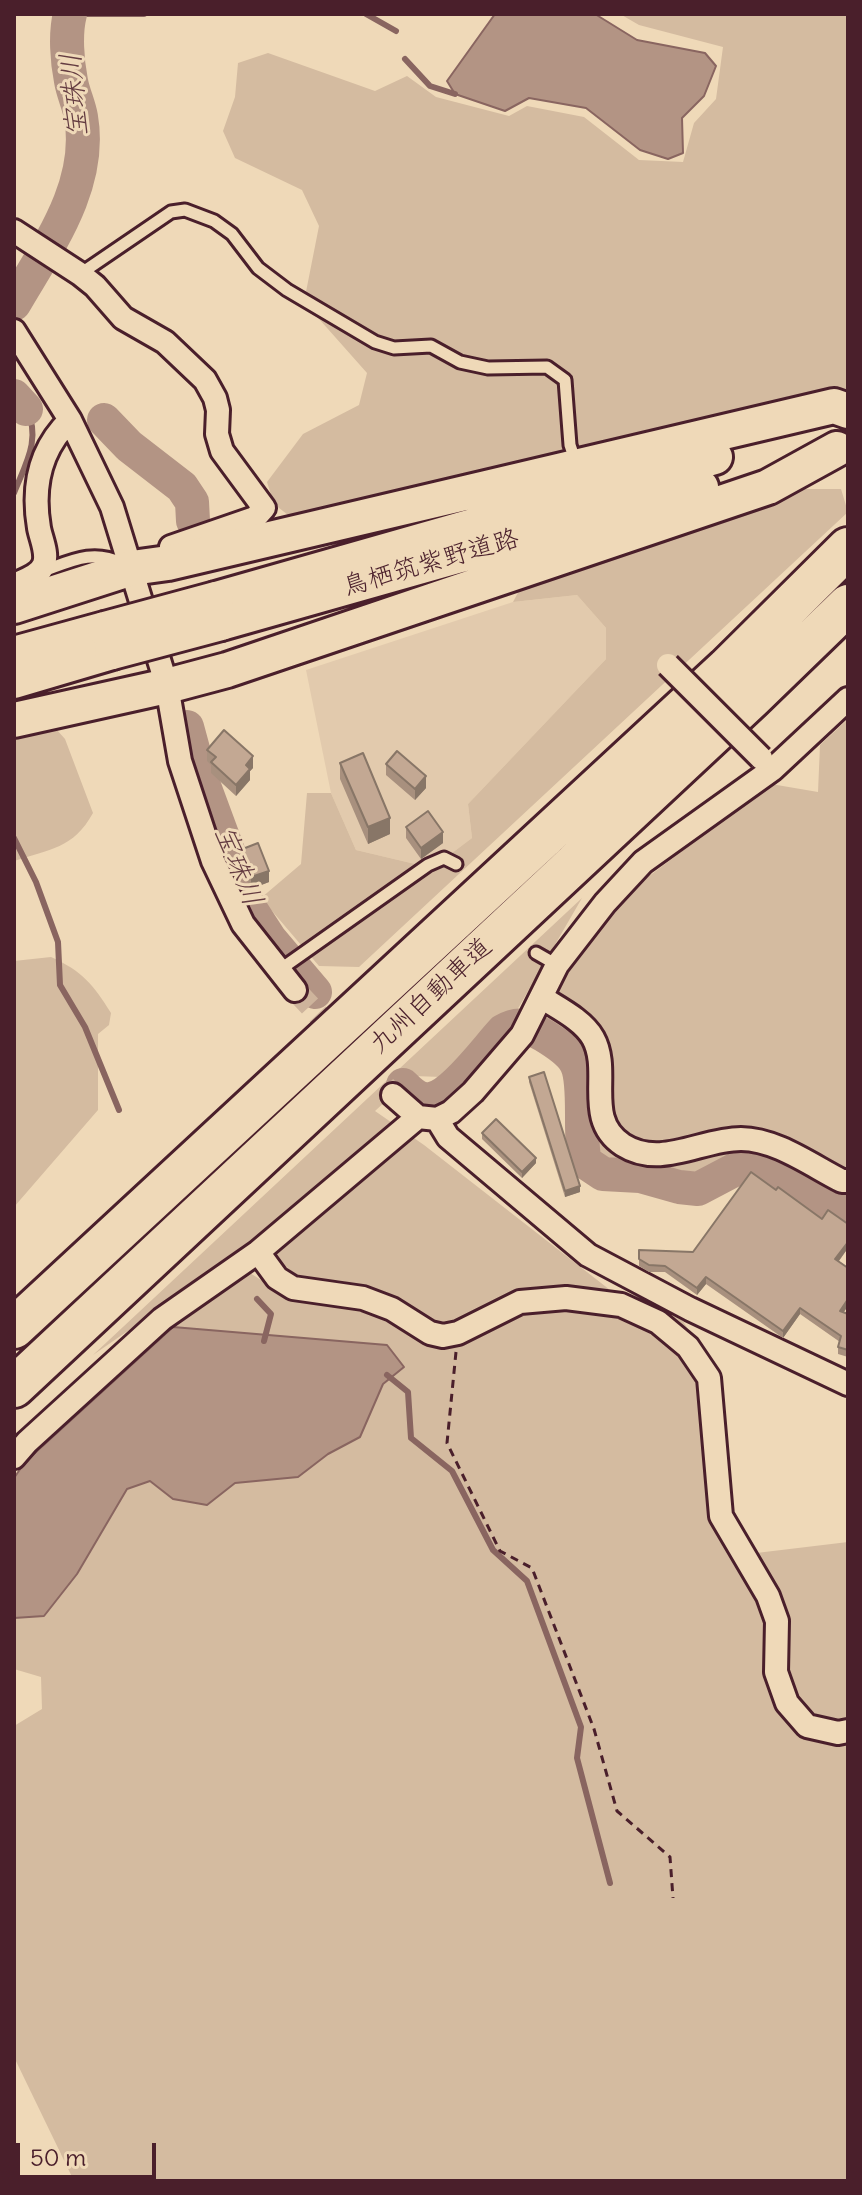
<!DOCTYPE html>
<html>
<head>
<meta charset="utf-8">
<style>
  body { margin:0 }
  #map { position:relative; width:862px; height:2195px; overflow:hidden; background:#efd9b8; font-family:Delius,sans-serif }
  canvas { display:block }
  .frame { position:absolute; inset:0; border:16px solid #4a1f2b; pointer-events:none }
  .scale { position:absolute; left:16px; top:2143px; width:140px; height:36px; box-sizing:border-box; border:4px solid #4a1f2b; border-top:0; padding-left:10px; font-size:24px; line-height:28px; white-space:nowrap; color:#4a1f2b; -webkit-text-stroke:6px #efd9b8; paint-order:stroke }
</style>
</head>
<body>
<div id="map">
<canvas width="862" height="2195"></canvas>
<div class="frame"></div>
<div class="scale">50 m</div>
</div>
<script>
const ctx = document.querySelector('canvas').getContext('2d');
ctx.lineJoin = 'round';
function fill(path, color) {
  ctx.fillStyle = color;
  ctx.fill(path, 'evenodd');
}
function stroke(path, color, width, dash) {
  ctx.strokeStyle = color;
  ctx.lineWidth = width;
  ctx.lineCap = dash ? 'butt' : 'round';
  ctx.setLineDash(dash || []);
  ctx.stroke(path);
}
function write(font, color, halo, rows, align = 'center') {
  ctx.font = font + ' Delius,"Klee One",sans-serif';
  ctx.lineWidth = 6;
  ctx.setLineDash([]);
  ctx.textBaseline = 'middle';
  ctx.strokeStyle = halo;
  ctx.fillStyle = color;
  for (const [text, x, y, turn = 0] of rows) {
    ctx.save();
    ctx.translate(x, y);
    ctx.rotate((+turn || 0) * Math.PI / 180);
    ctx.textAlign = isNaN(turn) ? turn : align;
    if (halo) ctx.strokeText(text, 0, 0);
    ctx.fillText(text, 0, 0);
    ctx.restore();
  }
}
fill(new Path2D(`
  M577 595 606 628V659L468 804 472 838 432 868 356 850 331 793 306 670 513 602Z`), '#e2caad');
fill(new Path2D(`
  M620 14H848V394L297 522 274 504 267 482 303 434 359 405 367 373 304 302 319 226 302 190 235 158 223 131 235 97 238 63 268 53 375 91 407 76 436 97 509 116 527 106 584 117 639 160 683 162 694 123 716 99 723 47 639 25Z
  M800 489H841L848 512 359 967 319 966 261 898 301 864 307 793H331L356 850 432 868 472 838 468 804 606 659V628L577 595 513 602 522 585Z
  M14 714 48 720 65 739 93 813C73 849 50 849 14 861Z
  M848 719V1196L822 1192 764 1161 735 1164 690 1179 642 1163 612 1164 590 1145 585 1061 545 1026 564 978 628 892 771 784 818 792 820 745Z
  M582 898 516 1012 442 1077 413 1076 375 1111 424 1145 619 1297 681 1318 718 1377 722 1503 748 1554 848 1542V2181H74L14 2057V1726L42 1709 41 1677 14 1669V1618L44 1615 77 1574 127 1489 150 1481 173 1499 207 1505 235 1482 298 1477 328 1454 360 1437 383 1384 386 1345 173 1327 250 1273 288 1297 418 1312 343 1281 297 1277 259 1240 93 1355Z
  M51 957C82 971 93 984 111 1013L109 1025 98 1034V1110L14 1207V961Z`), '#d4bba0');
const water = new Path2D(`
  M495 14H595L637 40 705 53 716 66 704 96 682 118 683 153 668 159 640 150 586 108 529 98 505 111 455 94 447 81Z
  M173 1327 387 1345 404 1367 383 1384 360 1437 328 1454 298 1477 235 1483 207 1505 173 1499 150 1481 127 1489 77 1574 44 1616 14 1618V1478L25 1462Z`);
fill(water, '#b39484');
stroke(water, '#896560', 2);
stroke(new Path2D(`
  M83 14H144
  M366 14 396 31
  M405 59 430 86 455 94
  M14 493C25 465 42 438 26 409
  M14 838 36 882 58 942 60 985 85 1027 119 1110
  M257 1299 271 1314 264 1341
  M387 1375 408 1392 411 1438 452 1471 493 1550 527 1581 581 1727 577 1758 610 1883`), '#896560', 6);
stroke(new Path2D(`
  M14 304C47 247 93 186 81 117 79 105 73 93 71 81 67 61 65 33 70 14
  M14 396 26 409
  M104 420 129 446 182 487 192 502 193 521
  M187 727 200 775 248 905 270 939 315 992
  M403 1085C410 1092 418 1101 430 1099 453 1096 486 1049 503 1031 520 1021 526 1026 543 1035 553 1041 570 1052 576 1063 587 1084 578 1134 585 1162L603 1174 640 1176 679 1187 698 1189 736 1169 762 1170 815 1200 848 1205`), '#b39484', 34);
stroke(new Path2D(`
  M295 990 393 1095`), '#ceb49c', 22, [22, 11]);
const service = new Path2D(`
  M80 274 171 212 185 210 214 221 232 234 258 268 287 290 375 342 394 348 431 346 460 362 488 368 547 367 565 380 570 445 576 463
  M43 571C71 561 93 549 121 563
  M536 953 557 965
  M278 971 428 865 444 858 456 864`);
const minor = new Path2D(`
  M14 231 80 274 95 286 123 318 165 342 205 380 215 398 218 410 217 434 222 451 264 508 255 518 171 547
  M14 331 70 420 112 507 167 686 180 761 213 861 243 924 295 990
  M14 585C24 580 40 576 44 564 48 553 41 539 39 528 32 487 40 449 70 420
  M541 997C558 1008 583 1020 593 1038 612 1072 583 1119 623 1145 661 1169 701 1139 741 1139 776 1139 812 1166 842 1181H848
  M393 1095 418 1117 437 1119 451 1112 473 1092 522 1035 557 965 605 903 643 862 773 769 848 699
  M437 1119 448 1137 588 1255 690 1309 848 1384
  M258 1252 277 1278 293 1288 363 1298 392 1309 430 1333 443 1336 458 1333 520 1302 566 1298 621 1305 658 1322 688 1347 709 1378 721 1516 768 1596 777 1621 776 1672 787 1703 807 1726 838 1733 848 1731
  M14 1457 27 1442 162 1319 258 1252 418 1117`);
const primary = new Path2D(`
  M216 599 715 457
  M14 606 132 568 168 563 834 406 848 411
  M221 623 701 487
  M14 654 105 629
  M14 681 112 652
  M14 720 167 686 227 670 768 487 837 449`);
const motorway = new Path2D(`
  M14 1328 727 668 848 548
  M14 1387 752 698 848 605`);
stroke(service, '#4a1f2b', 17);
stroke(minor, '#4a1f2b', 28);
stroke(primary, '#4a1f2b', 40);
stroke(motorway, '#4a1f2b', 46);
stroke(new Path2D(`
  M456 1352 447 1443 500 1551 532 1568 594 1729 617 1811 670 1857 673 1898`), '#4a1f2b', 3, [8, 6]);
stroke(service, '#efd9b8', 11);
stroke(minor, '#efd9b8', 22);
stroke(primary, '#efd9b8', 34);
stroke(motorway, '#efd9b8', 40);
const minorBridge = new Path2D(`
  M668 665 761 758`);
const primaryBridge = new Path2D(`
  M105 629 216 599
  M112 652 221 623`);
stroke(minorBridge, '#4a1f2b', 28, []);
stroke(primaryBridge, '#4a1f2b', 40, []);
stroke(minorBridge, '#efd9b8', 22);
stroke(primaryBridge, '#efd9b8', 34);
fill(new Path2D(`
  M207 750 253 768 250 771V780L236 796 211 773V765L207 761Z
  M340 763 390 834 368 844 340 779Z
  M386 764 426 788 415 800 386 775Z
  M406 827 443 843 421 859 406 838Z
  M240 850 269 882 251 889 240 861Z
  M529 1077 580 1192 565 1197 529 1082Z
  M482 1133 536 1163 522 1178 482 1139Z
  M776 1190 822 1219 848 1224V1248L839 1261 848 1268V1306L844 1312 848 1314V1357L838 1354V1347L840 1342 800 1314 783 1338 706 1284 697 1295 665 1272H649L639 1266V1250L693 1252Z`), '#a8907e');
fill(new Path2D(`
  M253 756V768L250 771V780L236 796V785L246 765Z
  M426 776V788L415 800V789Z
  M390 818V834L368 844V827Z
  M443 832V843L421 859V848Z
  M269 871V882L251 889V877Z
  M536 1158V1163L522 1178V1172Z
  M580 1186V1192L565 1197V1191Z
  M848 1242V1248L835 1266V1259Z
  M706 1277V1284L697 1295V1288Z
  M848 1299V1306L840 1317V1311Z
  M800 1308V1314L783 1338V1331Z`), '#887667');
const building = new Path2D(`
  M224 730 253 756 246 765 250 769 236 785 211 762 216 757 207 750Z
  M397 751 426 776 415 789 386 764Z
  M363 753 390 818 368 827 340 763Z
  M428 811 443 832 421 848 406 827Z
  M258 843 269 871 251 877 240 850Z
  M544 1072 580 1186 565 1191 529 1077Z
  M496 1119 536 1158 522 1172 482 1133Z
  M751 1172 776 1190 778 1187 822 1219 828 1210 848 1224V1242L835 1259 848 1268V1299L840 1311 848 1314V1350L838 1347 841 1336 800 1308 783 1331 706 1277 697 1288 665 1266 649 1265 639 1259V1250L693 1252Z`);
fill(building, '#c3a893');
stroke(building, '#887667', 2);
write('26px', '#4a1f2b', '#efd9b8', [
  ["鳥栖筑紫野道路",431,563,-16],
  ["九州自動車道",431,996,-43]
]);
write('italic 28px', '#643c41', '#efd9b8', [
  ["宝珠川",75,95,-95],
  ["宝珠川",238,866,68]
]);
</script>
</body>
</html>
